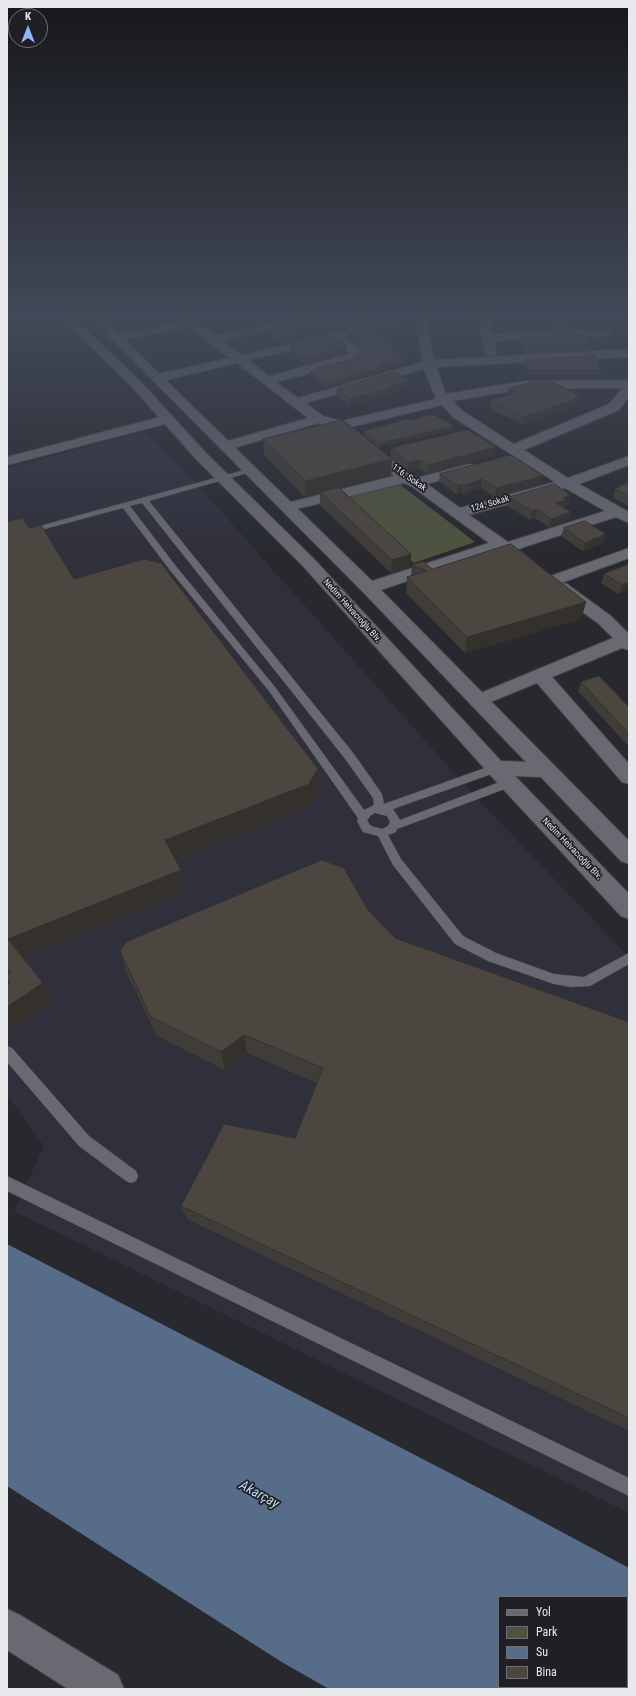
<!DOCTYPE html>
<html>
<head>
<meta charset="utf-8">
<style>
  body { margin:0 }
  #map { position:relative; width:636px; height:1696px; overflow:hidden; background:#28292f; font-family:"Roboto Condensed",sans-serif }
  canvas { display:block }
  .frame { position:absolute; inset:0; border:8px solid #e8e9ed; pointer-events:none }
  .legend { position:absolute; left:498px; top:1596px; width:130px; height:92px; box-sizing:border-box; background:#1f1f25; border:1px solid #6f7075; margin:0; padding:5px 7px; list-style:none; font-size:12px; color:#e8e9ed }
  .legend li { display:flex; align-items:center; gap:8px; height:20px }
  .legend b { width:20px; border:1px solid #6f7075 }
  .north { position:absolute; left:8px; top:8px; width:40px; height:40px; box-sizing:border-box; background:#1f1f25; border:1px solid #6f7075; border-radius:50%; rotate:0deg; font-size:11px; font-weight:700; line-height:16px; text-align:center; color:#e8e9ed }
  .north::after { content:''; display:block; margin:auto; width:14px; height:18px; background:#93b7fd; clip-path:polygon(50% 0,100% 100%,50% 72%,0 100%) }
</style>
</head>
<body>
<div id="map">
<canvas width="636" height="1696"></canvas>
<div class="frame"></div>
<ul class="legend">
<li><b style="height:5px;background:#696971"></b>Yol</li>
<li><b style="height:11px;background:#4e533f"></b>Park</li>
<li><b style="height:11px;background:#566c89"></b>Su</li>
<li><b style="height:11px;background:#4b4640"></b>Bina</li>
</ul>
<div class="north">K</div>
</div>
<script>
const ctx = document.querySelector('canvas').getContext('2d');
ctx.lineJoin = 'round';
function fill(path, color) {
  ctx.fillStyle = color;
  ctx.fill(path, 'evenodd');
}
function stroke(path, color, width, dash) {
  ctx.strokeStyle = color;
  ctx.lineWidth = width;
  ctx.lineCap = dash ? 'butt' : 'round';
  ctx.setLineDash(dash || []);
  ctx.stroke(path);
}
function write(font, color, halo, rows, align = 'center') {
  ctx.font = font + ' "Roboto Condensed",sans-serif';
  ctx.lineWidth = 3.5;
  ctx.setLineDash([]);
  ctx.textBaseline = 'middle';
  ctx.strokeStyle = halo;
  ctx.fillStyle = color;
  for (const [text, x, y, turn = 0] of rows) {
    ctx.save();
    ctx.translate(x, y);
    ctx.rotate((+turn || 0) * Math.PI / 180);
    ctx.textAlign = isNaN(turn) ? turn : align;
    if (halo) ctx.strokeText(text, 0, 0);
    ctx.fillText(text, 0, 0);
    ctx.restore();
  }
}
fill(new Path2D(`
  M145 432 185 471 470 791 629 957V1513L14 1211 44 1146 7 1095V468Z`), '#30303c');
fill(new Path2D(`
  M398 483 475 542 414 563 348 497Z`), '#4e533f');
fill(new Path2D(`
  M7 1244 502 1500 629 1568V1689H329L280 1661 7 1486ZM499 1597H627V1687H499Z`), '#566c89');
const service = new Path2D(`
  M248 469 255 471 149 501 354 754 382 794 384 804 496 764 500 765 501 768 500 771 393 809 400 820 505 780 509 779 514 783 513 786 397 829 396 832 388 835 401 859 463 936 496 953 554 974 584 977 629 953V964L590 986 571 987 554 984 488 961 455 944 393 865 378 836 363 832 357 821 358 818 269 691 169 569 123 508 7 539V535ZM142 503 346 760 373 798 374 805 364 810 275 687 175 565 130 506ZM375 813 387 816 390 822 388 826 382 829 371 826 367 821 370 816Z
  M7 1046 12 1048 89 1136 136 1171 138 1176 136 1181 131 1183 126 1181 79 1146 7 1062Z
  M7 1176 629 1478V1496L7 1191Z`);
const minor = new Path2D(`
  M181 319H193L215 336 292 319H312L306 322 222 341 241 355 358 328 360 326 353 319H364L372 326 366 332 344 338 354 344 360 351 357 360 352 363 276 382 298 398 423 362 415 319H426L434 360 629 349V357L436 367 446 394 524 381 629 380V396L619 410 524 450 568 478 629 456V465L579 484 629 512V523L616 517 518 549 536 564 534 567C520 571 508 557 498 550L375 592 369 593 363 592 361 588 363 584 489 543 411 486 404 483 288 511 283 510 281 507 283 504 394 476 336 428 318 423 231 449H221L219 446 221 443 308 418 237 363 158 382 154 381 152 378 154 375 229 358 189 327 117 341 111 338 117 335 182 322ZM332 341 348 351 347 355 269 376 248 360ZM424 369 436 399 341 421 323 416 306 403ZM623 388 609 404 514 444 464 412 452 401 524 389ZM442 405 454 418 555 482 460 508 427 484 474 471 476 468 474 465 469 464 417 478 410 475 351 427ZM565 488 605 511 508 542 469 515Z
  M478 319H489L493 334 607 330 613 333 607 336 494 341 497 353 491 357 485 353Z
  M168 415 175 419 173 422 7 465V457Z
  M629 548V558L561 583 567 584 611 616 629 634V650L622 648 552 677 629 764V784L622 782 537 683 478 707 471 705 469 701 471 697 613 638 599 624 555 592 553 588 555 585 545 584 543 581 545 578Z
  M7 1609 20 1615 118 1675 124 1689H68L7 1650Z`);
const secondary = new Path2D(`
  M63 319H75L140 381 206 453 314 559 501 761 526 762 363 592 92 319H103L375 584 629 841V864L621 861 541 777 515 776 629 894V919L621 916 502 788 302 565 196 459 132 387Z`);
stroke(service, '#45454a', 1);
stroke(minor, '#45454a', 2);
stroke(secondary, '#45454a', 2);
fill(service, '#696971');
fill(minor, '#696971');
fill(secondary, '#696971');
fill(new Path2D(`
  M309 319H356L357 322V327L281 344 269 335V330L309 321Z
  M366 319H395V321L393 322 400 331 384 335 388 337 387 342 386 343 397 354 403 362 401 363V365L382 370V372L327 388 310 377V372L318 370V368L353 359 358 356 360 349 348 339V333L367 328 372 324Z
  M548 319H571L573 325 572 330H553Z
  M558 334 590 344 589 350 523 354 520 342 521 337 547 338V336H558Z
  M290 346 346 352V354L306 364 291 352Z
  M526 360 601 370 600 374 528 375 525 364Z
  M408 387 391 394V395L349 406 336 396 337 389Z
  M508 389 580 396 578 404 575 405 574 407 524 425 490 409 491 400 507 396Z
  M454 426 453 430 379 447 364 435V431Z
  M263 439 392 459 391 475 340 488 411 554 410 567 391 573 320 505V493L305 497 264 455Z
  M391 448 494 456 427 474 419 468 408 471 390 457Z
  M440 474 541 484 495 497 481 488 464 494 462 492 457 494 439 482Z
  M629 482V506L613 498 615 489Z
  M570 495 568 504 565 505 564 508 571 512 569 521 549 527 535 518 530 520 508 506 510 497Z
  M7 522 29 528 74 579 318 790 309 806 175 859 186 891 22 957 52 1002 13 1028 7 1020V984L9 983 7 980V976L8 975 7 974Z
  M564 528 603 543 583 551 561 536Z
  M629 564 619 594 601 583 604 574Z
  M412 565 432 569 586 602 581 619 465 653 406 593 407 577 411 576Z
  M581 682 629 707V747L578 691Z
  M368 910 395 938 629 1022V1431L187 1219 181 1206 295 1138 317 1083 247 1053 225 1070 157 1036 126 971 120 951Z`), '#403c37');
fill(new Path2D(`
  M388 319H395V321L388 324Z
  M357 322V327L281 344V339Z
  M401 326 400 331 378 337V332Z
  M388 337 387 342 380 344V339Z
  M346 345V354L306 364V358Z
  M397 349V354L392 350Z
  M403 357V362L401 363V365L382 370V372L327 388V383Z
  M408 380V387L391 394V395L349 406V399L390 387Z
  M580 396 578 404 575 405 574 407 524 425 525 417Z
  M454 426 453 430 379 447 380 443Z
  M496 447 494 456 427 474 428 465Z
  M392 459 391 475 320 493V492V493L305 497V481Z
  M420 460 419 468 408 471 409 463Z
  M543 476 541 484 495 497 496 488Z
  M482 479 481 488 464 494 466 485Z
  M463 484 462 492 457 494 458 486Z
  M570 495 568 504 565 505 564 509 556 503 563 498Z
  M537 509 535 518 530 520 532 511Z
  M571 512 569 521 549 527 551 519Z
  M606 534 603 543 583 551 585 543Z
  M411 554 410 567 391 573 392 560Z
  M629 582V589L619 594 622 585Z
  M586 602 581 619 465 653 467 637Z
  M318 769V790L309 806 170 861 165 840Z
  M181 870 186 891 18 959 8 939Z
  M43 983 52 1002 13 1028 7 1018V1007Z
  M244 1035 247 1053 225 1070 221 1052Z`), '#34312d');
const building = new Path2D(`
  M311 319H356L357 322 281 339 269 330 313 320Z
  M372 319H388L401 326 378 332 388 337 380 339 397 349 392 350 403 357 399 358 401 360 379 365 382 367 327 383 310 372 319 369 318 368 353 359 358 356 361 345 348 333 367 328 373 322V320Z
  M551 319H571L573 325H554Z
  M558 334H585L590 344 524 348 521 337 547 338V336H559Z
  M332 336 346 345V347L306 358 290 346Z
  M595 356 601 370 528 371 526 360Z
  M394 372 408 380 390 387 392 388 349 399 337 389Z
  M533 382H552L580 396 574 398 576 399 525 417 491 400 515 393 508 389Z
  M430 415H435L454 426 380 443 364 431 406 419 412 420Z
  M343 420 392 459 305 481 263 439Z
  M468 430 496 447 428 465 420 460 409 463 391 448Z
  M511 455 543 476 496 488 482 479 466 485 463 484 458 486 440 474Z
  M629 482V496L615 489Z
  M555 484 570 495 563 498 566 500 556 503 571 512 551 519 537 509 532 511 510 497Z
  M339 488 411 554 392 560 320 492Z
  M23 518 29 528 41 525 74 579 144 559 161 563 318 769 309 784 165 840 181 870 8 939 43 983 7 1007V984L10 982 7 979V976L11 973 7 968V522Z
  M585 521 606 534 585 543 564 528Z
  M511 544 586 602 467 637 407 577 427 571 412 565 423 561 432 569Z
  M629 564V582L622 585 604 574Z
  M599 676 629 707V734L581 682Z
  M322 860 344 868 368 910 395 938 629 1022V1418L181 1206 224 1124 295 1138 323 1068 244 1035 221 1052 151 1017 120 951 126 942Z`);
fill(building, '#4b4640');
stroke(building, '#34312d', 1);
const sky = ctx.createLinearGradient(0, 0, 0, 556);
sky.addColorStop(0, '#16171a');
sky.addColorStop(0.57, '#424958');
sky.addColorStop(1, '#42495800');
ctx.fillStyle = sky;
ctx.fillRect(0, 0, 636, 556);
write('9px', '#e8e9ed', '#1f1f25', [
  ["116. Sokak",409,478,35],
  ["124. Sokak",490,504,-16],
  ["Nedim Helvacıoğlu Blv.",352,611,48],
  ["Nedim Helvacıoğlu Blv.",572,849,46]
]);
write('italic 14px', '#bfd7f5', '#1f1f25', [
  ["Akarçay",259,1495,29]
]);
</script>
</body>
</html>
